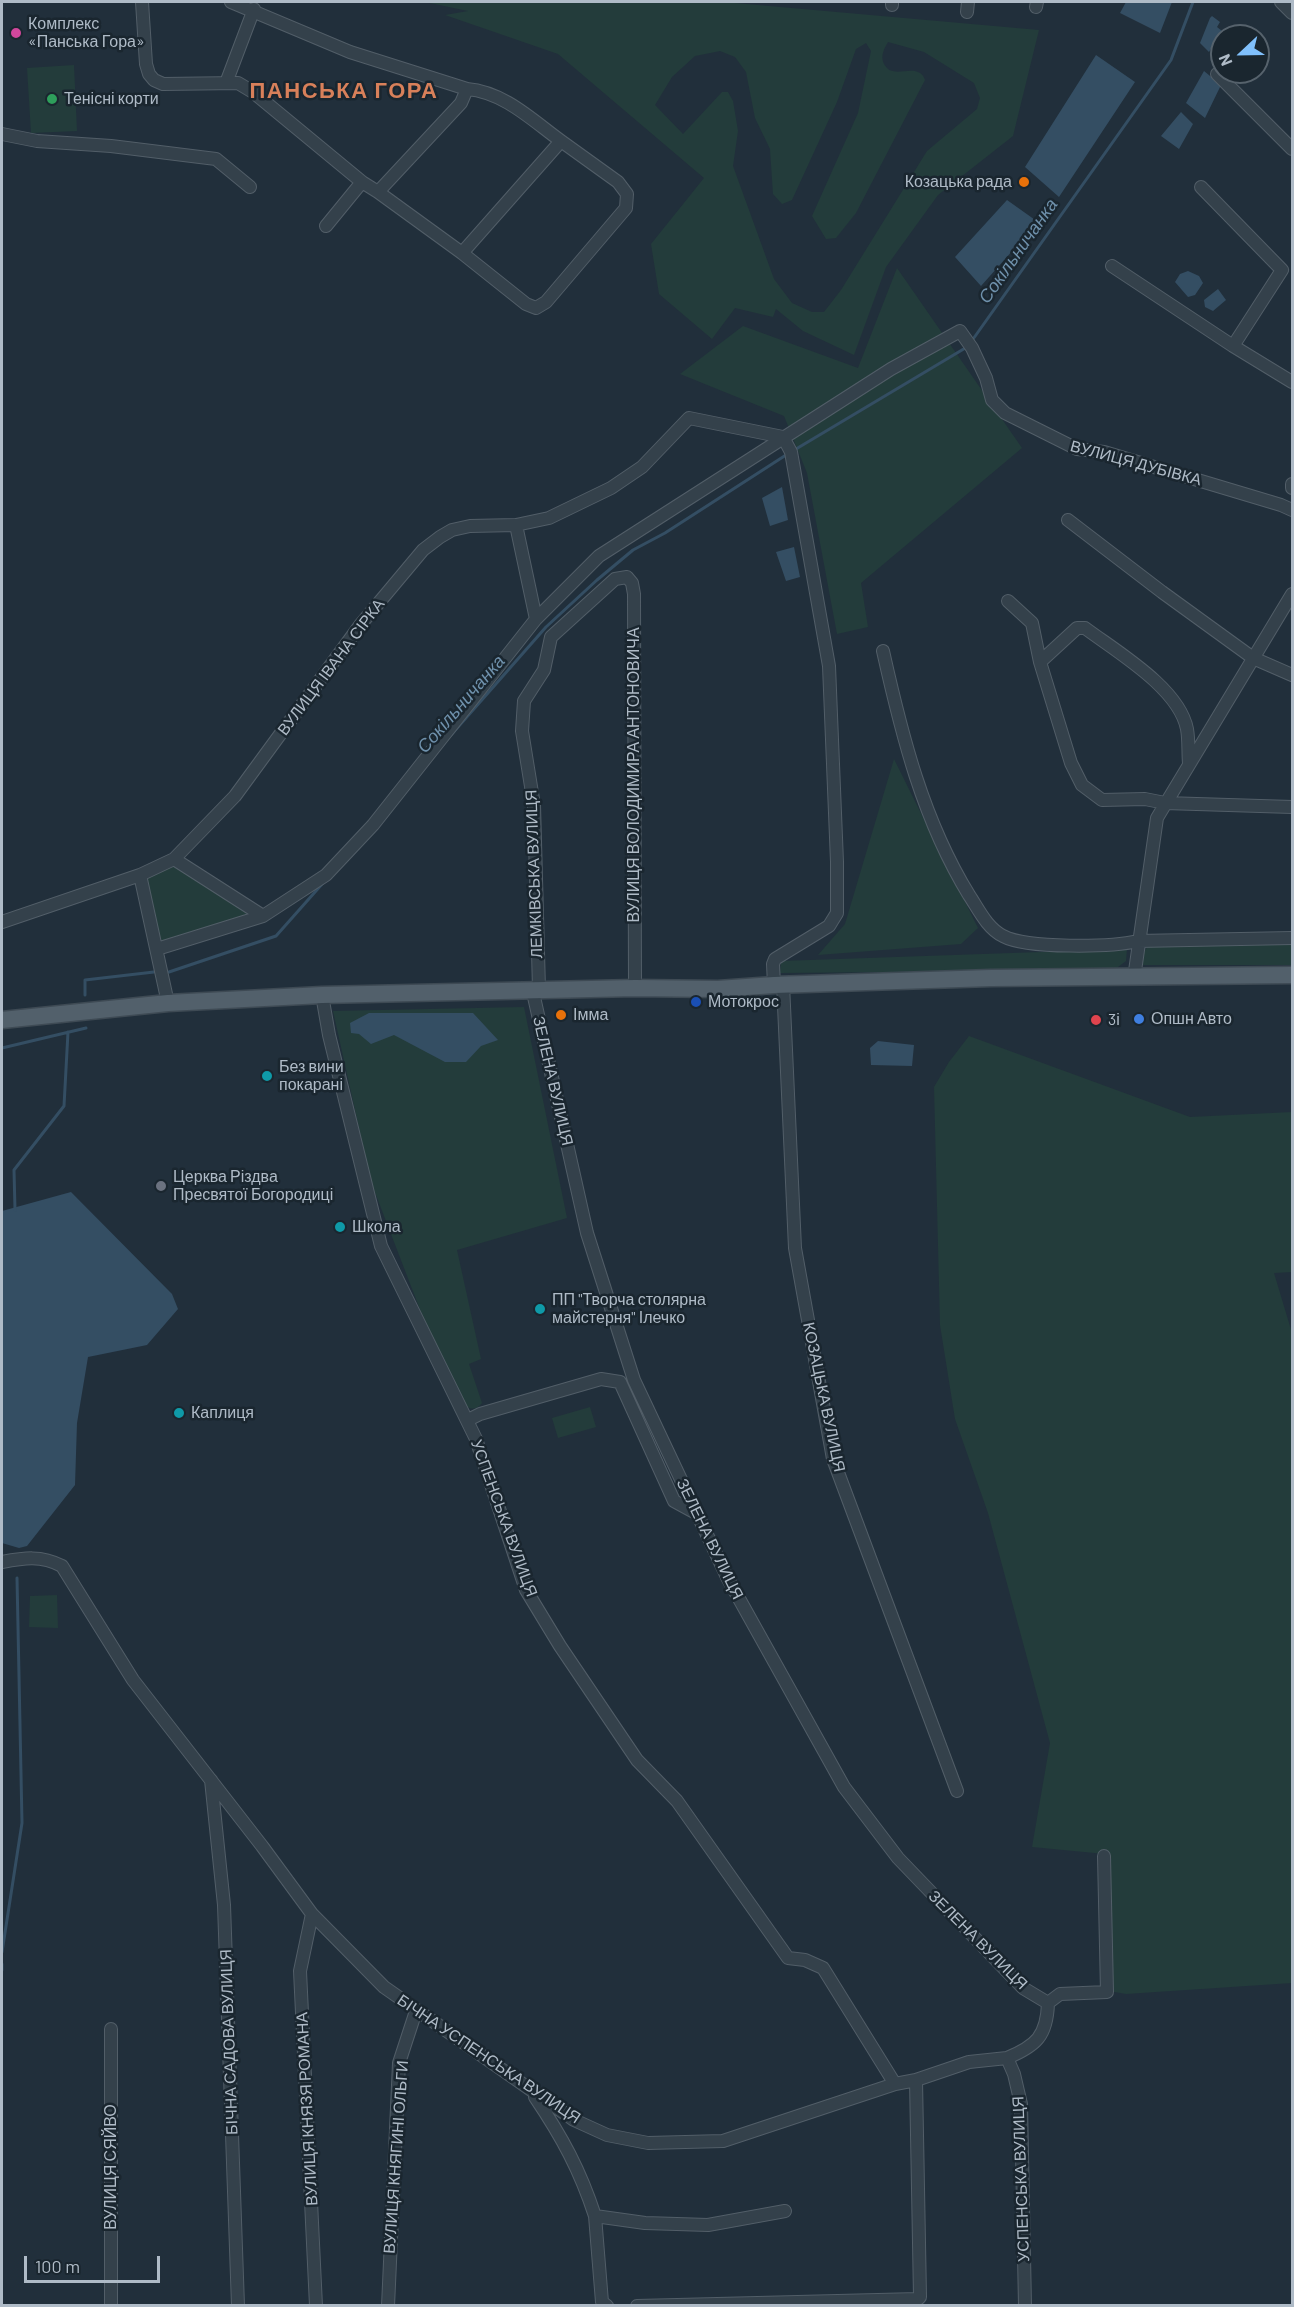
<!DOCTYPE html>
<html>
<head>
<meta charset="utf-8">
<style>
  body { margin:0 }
  #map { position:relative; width:1294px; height:2307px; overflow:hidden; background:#212f3b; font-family:Barlow,sans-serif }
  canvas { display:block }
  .frame { position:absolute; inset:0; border:3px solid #afbbc7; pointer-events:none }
  .north { position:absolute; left:1210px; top:24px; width:60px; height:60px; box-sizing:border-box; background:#1a262f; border:2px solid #56626c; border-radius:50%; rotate:248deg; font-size:16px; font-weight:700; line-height:24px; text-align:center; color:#afbbc7 }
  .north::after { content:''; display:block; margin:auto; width:21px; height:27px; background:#80c0fc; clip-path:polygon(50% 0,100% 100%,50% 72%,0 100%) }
  .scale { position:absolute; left:24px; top:2256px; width:136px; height:27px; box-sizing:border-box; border:3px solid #afbbc7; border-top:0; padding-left:8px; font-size:18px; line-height:21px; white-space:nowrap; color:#afbbc7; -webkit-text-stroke:4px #1a262f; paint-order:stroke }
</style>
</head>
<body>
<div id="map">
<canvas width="1294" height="2307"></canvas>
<div class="frame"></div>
<div class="north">N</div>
<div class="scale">100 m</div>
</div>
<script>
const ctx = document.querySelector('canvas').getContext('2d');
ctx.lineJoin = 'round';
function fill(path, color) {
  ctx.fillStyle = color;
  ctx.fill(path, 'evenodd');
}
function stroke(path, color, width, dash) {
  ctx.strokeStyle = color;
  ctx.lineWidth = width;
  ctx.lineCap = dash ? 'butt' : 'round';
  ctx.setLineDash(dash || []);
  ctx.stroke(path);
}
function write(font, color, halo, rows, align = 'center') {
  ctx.font = font + ' Barlow,sans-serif';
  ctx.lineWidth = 5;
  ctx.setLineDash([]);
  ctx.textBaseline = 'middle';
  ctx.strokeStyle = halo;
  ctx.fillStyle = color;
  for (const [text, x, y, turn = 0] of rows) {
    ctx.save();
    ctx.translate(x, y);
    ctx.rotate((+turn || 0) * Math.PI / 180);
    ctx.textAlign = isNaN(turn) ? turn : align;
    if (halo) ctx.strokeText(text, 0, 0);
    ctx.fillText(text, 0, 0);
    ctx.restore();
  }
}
fill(new Path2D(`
  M425 2H724L1039 30 1013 136 938 195 886 267 854 355 803 331 776 309 773 317 735 308 712 339 659 294 651 244 704 178 558 54 445 15 468 11ZM888 42 924 52 974 83 980 98 977 109 927 151 841 290 824 312H812L792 303 774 279 733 166 738 131 733 101 728 92H722L683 134 655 105 672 77 695 56 720 51 735 57 746 72 755 118 770 149 773 194 782 204 792 200 837 102 856 49 866 43 871 51 858 113 812 216 826 239 836 238 856 213 925 80C924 77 923 75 920 73 909 66 892 79 884 64 880 56 884 49 888 42Z
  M74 65 77 131 31 133 27 68Z
  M897 268 1022 448 861 583 868 627 837 634 807 473 784 416 680 374 743 326 858 368Z
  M894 759 978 928 961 944 818 955 845 924Z
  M171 863 255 917 161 945 145 883 149 874Z
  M1288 944 1292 945V965H1142L1141 956 1148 946Z
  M1127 949 1126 961 1114 970 780 973 781 961Z
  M524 1007 567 1218 457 1250 481 1359 469 1364 482 1403C478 1409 471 1411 465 1405L424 1320 371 1182 333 1011Z
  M969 1036 1190 1117 1292 1112V1272L1274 1273 1292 1333V1983L1126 1994 1109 1991 1105 1854 1032 1847 1050 1743 988 1513 955 1419 940 1325 934 1087 949 1062Z
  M590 1407 596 1427 558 1438 552 1418Z
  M57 1595 58 1628 29 1627 30 1596Z`), '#233c3b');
fill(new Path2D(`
  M1126 2H1172L1160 33 1120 13Z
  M1212 16 1220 22 1217 27 1222 31 1209 52 1200 43 1210 18Z
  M1096 55 1135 82 1059 197 1025 167Z
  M1204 71 1221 85 1205 118 1186 103Z
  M1181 112 1193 124 1179 149 1161 136Z
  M1007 200 1038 222 981 286 955 257Z
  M1188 271 1199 276 1203 283 1195 295 1188 297 1175 282 1180 274Z
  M1218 289 1226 300 1213 311 1205 307 1204 300Z
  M782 487 788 520 770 526 762 498Z
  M794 547 800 577 786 581 776 552Z
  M369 1013H473L498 1040 481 1046 466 1062H445L394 1035 371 1044 359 1034 351 1033 350 1023Z
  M878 1041 914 1045 912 1066 871 1065 870 1048Z
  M71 1192 172 1294 178 1309 147 1345 88 1357 77 1423 75 1485 27 1546 19 1548 2 1543V1211Z`), '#344e63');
stroke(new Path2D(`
  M971 342 1171 60 1193 2
  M796 449 967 347
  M451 735 546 627 597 580 633 550 665 533 786 455
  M169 972 276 936 323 883
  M85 995V980L154 972
  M2 1048 86 1028
  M15 1210 14 1170 64 1106 68 1032
  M2 1952 22 1823 17 1578
  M2 1964V1970`), '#344e63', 3);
const minor = new Path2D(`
  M142 2 146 64 149 74 154 80 163 84 238 83 253 92 362 182
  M231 2 350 52 467 89C504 92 532 120 561 141L462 253
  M1281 2 1292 13
  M892 5V2
  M1036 7 1037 2
  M967 12 968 2
  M1217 74 1292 149
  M226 83 254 9
  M2 134 37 141 111 146 216 159 250 187
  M1201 187 1282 270 1233 346 1292 382
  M378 192 462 253 526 304 536 308 546 302 626 208 627 194 618 182 561 141
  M326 226 362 182 378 192 461 103 467 89
  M1112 266 1233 346
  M1292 484V488
  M1068 520 1162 592 1253 658 1292 675
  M516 525 536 619
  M1008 601 1032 623 1040 662 1071 763 1082 785 1102 800 1145 799 1165 803 1292 807
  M883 651C902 736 923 820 969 895 979 910 987 928 1003 936 1027 949 1112 947 1138 941L1292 938
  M1040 662 1077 628H1085C1117 652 1179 688 1187 729 1189 740 1188 752 1189 763
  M174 859 263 916
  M140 875 168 1003
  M2 922 140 875 174 859 235 796 361 624 423 550 440 537 452 530 470 526 516 525 549 518 611 488 642 467 689 418 783 437
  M157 949 263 916 326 875 373 825 536 619 599 556 891 369 960 331 972 348 986 378 992 400 1005 413 1077 449 1104 452 1281 505 1292 510
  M1131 977 1135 971 1157 818 1292 594
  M783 984 795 1248 833 1459 957 1791
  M774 985 773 964 775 959 829 926 837 913V862L829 666 791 452 783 437
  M539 989 534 805 522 731 524 701 544 670 551 637 615 579 627 577 632 583 634 594 635 988
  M530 990 534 997 587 1233 634 1380 727 1577 844 1787 898 1858 1023 1988 1048 2003
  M322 995 329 1035 381 1246 476 1439 526 1590 560 1646 637 1760 677 1801 788 1958 805 1960 823 1968 895 2084
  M468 1420 480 1414 601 1379 620 1382 674 1501 696 1513
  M2 1562C24 1558 41 1555 62 1566L133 1680 262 1846 312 1914 384 1987 574 2120 607 2135 648 2143 723 2141 895 2084 916 2080 969 2062 1007 2058
  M211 1780 224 1905 238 2306
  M312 1914 300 1971 316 2306
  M1048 2003 1060 1994 1107 1992 1104 1856
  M111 2029V2306
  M535 2097C562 2137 580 2170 595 2216L602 2302 607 2306
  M595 2216 645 2223 708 2225 785 2211
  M388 2306 399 2063 416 2011
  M637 2306 918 2299 920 2297 916 2080
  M1025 2306 1021 2104 1014 2074 1007 2058C1036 2046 1047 2036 1048 2003`);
const major = new Path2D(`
  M2 1020 168 1003 322 995 635 988 718 989 774 985 991 978 1292 975`);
stroke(minor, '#525e68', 14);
stroke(major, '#3e4a54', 19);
stroke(minor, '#34414b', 12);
stroke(major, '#52606b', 16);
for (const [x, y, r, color] of [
  [16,33,6,"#d1479c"],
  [52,99,6,"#2e9e5b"],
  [1024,182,6,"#e8710a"],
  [696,1002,6,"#1a4fb4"],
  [561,1015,6,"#e8710a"],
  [1139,1019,6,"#3f7fe0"],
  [1096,1020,6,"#e0444e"],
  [267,1076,6,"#0f9aa8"],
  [161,1186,6,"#6b7280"],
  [340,1227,6,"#0f9aa8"],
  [540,1309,6,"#0f9aa8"],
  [179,1413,6,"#0f9aa8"]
]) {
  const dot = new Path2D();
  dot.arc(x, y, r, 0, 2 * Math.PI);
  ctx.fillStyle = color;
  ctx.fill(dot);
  stroke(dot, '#1a262f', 2);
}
write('16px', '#afbbc7', '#1a262f', [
  ["Комплекс",28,24],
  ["«Панська Гора»",28,42],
  ["Тенісні корти",64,99],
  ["Козацька рада",1012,182,"right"],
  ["Мотокрос",708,1002],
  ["Імма",573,1015],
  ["Опшн Авто",1151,1019],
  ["3і",1108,1020],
  ["Без вини",279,1067],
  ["покарані",279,1085],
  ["Церква Різдва",173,1177],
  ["Пресвятої Богородиці",173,1195],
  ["Школа",352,1227],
  ["ПП \"Творча столярна",552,1300],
  ["майстерня\" Ілечко",552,1318],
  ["Каплиця",191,1413]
], 'left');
write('16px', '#afbbc7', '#1a262f', [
  ["ВУЛИЦЯ ДУБІВКА",1136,463,15],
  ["ВУЛИЦЯ ІВАНА СІРКА",331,667,-53],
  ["ВУЛИЦЯ ВОЛОДИМИРА АНТОНОВИЧА",634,775,-90],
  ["ЛЕМКІВСЬКА ВУЛИЦЯ",534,874,-92],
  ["ЗЕЛЕНА ВУЛИЦЯ",553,1081,77],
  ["КОЗАЦЬКА ВУЛИЦЯ",824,1397,78],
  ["УСПЕНСЬКА ВУЛИЦЯ",504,1518,70],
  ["ЗЕЛЕНА ВУЛИЦЯ",710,1539,64],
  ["ЗЕЛЕНА ВУЛИЦЯ",978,1940,45],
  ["БІЧНА САДОВА ВУЛИЦЯ",229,2042,-92],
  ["БІЧНА УСПЕНСЬКА ВУЛИЦЯ",489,2059,34],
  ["ВУЛИЦЯ КНЯЗЯ РОМАНА",307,2109,-93],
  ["ВУЛИЦЯ КНЯГИНІ ОЛЬГИ",396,2157,-86],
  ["ВУЛИЦЯ СЯЙВО",111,2167,-90],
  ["УСПЕНСЬКА ВУЛИЦЯ",1021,2179,-92]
]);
write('italic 18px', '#6f91ac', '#1a262f', [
  ["Сокільничанка",1018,251,-55],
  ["Сокільничанка",461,704,-49]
]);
ctx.letterSpacing = '1.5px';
write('bold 22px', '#d8805a', '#1a262f', [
  ["ПАНСЬКА ГОРА",344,91]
]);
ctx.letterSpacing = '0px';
</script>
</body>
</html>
